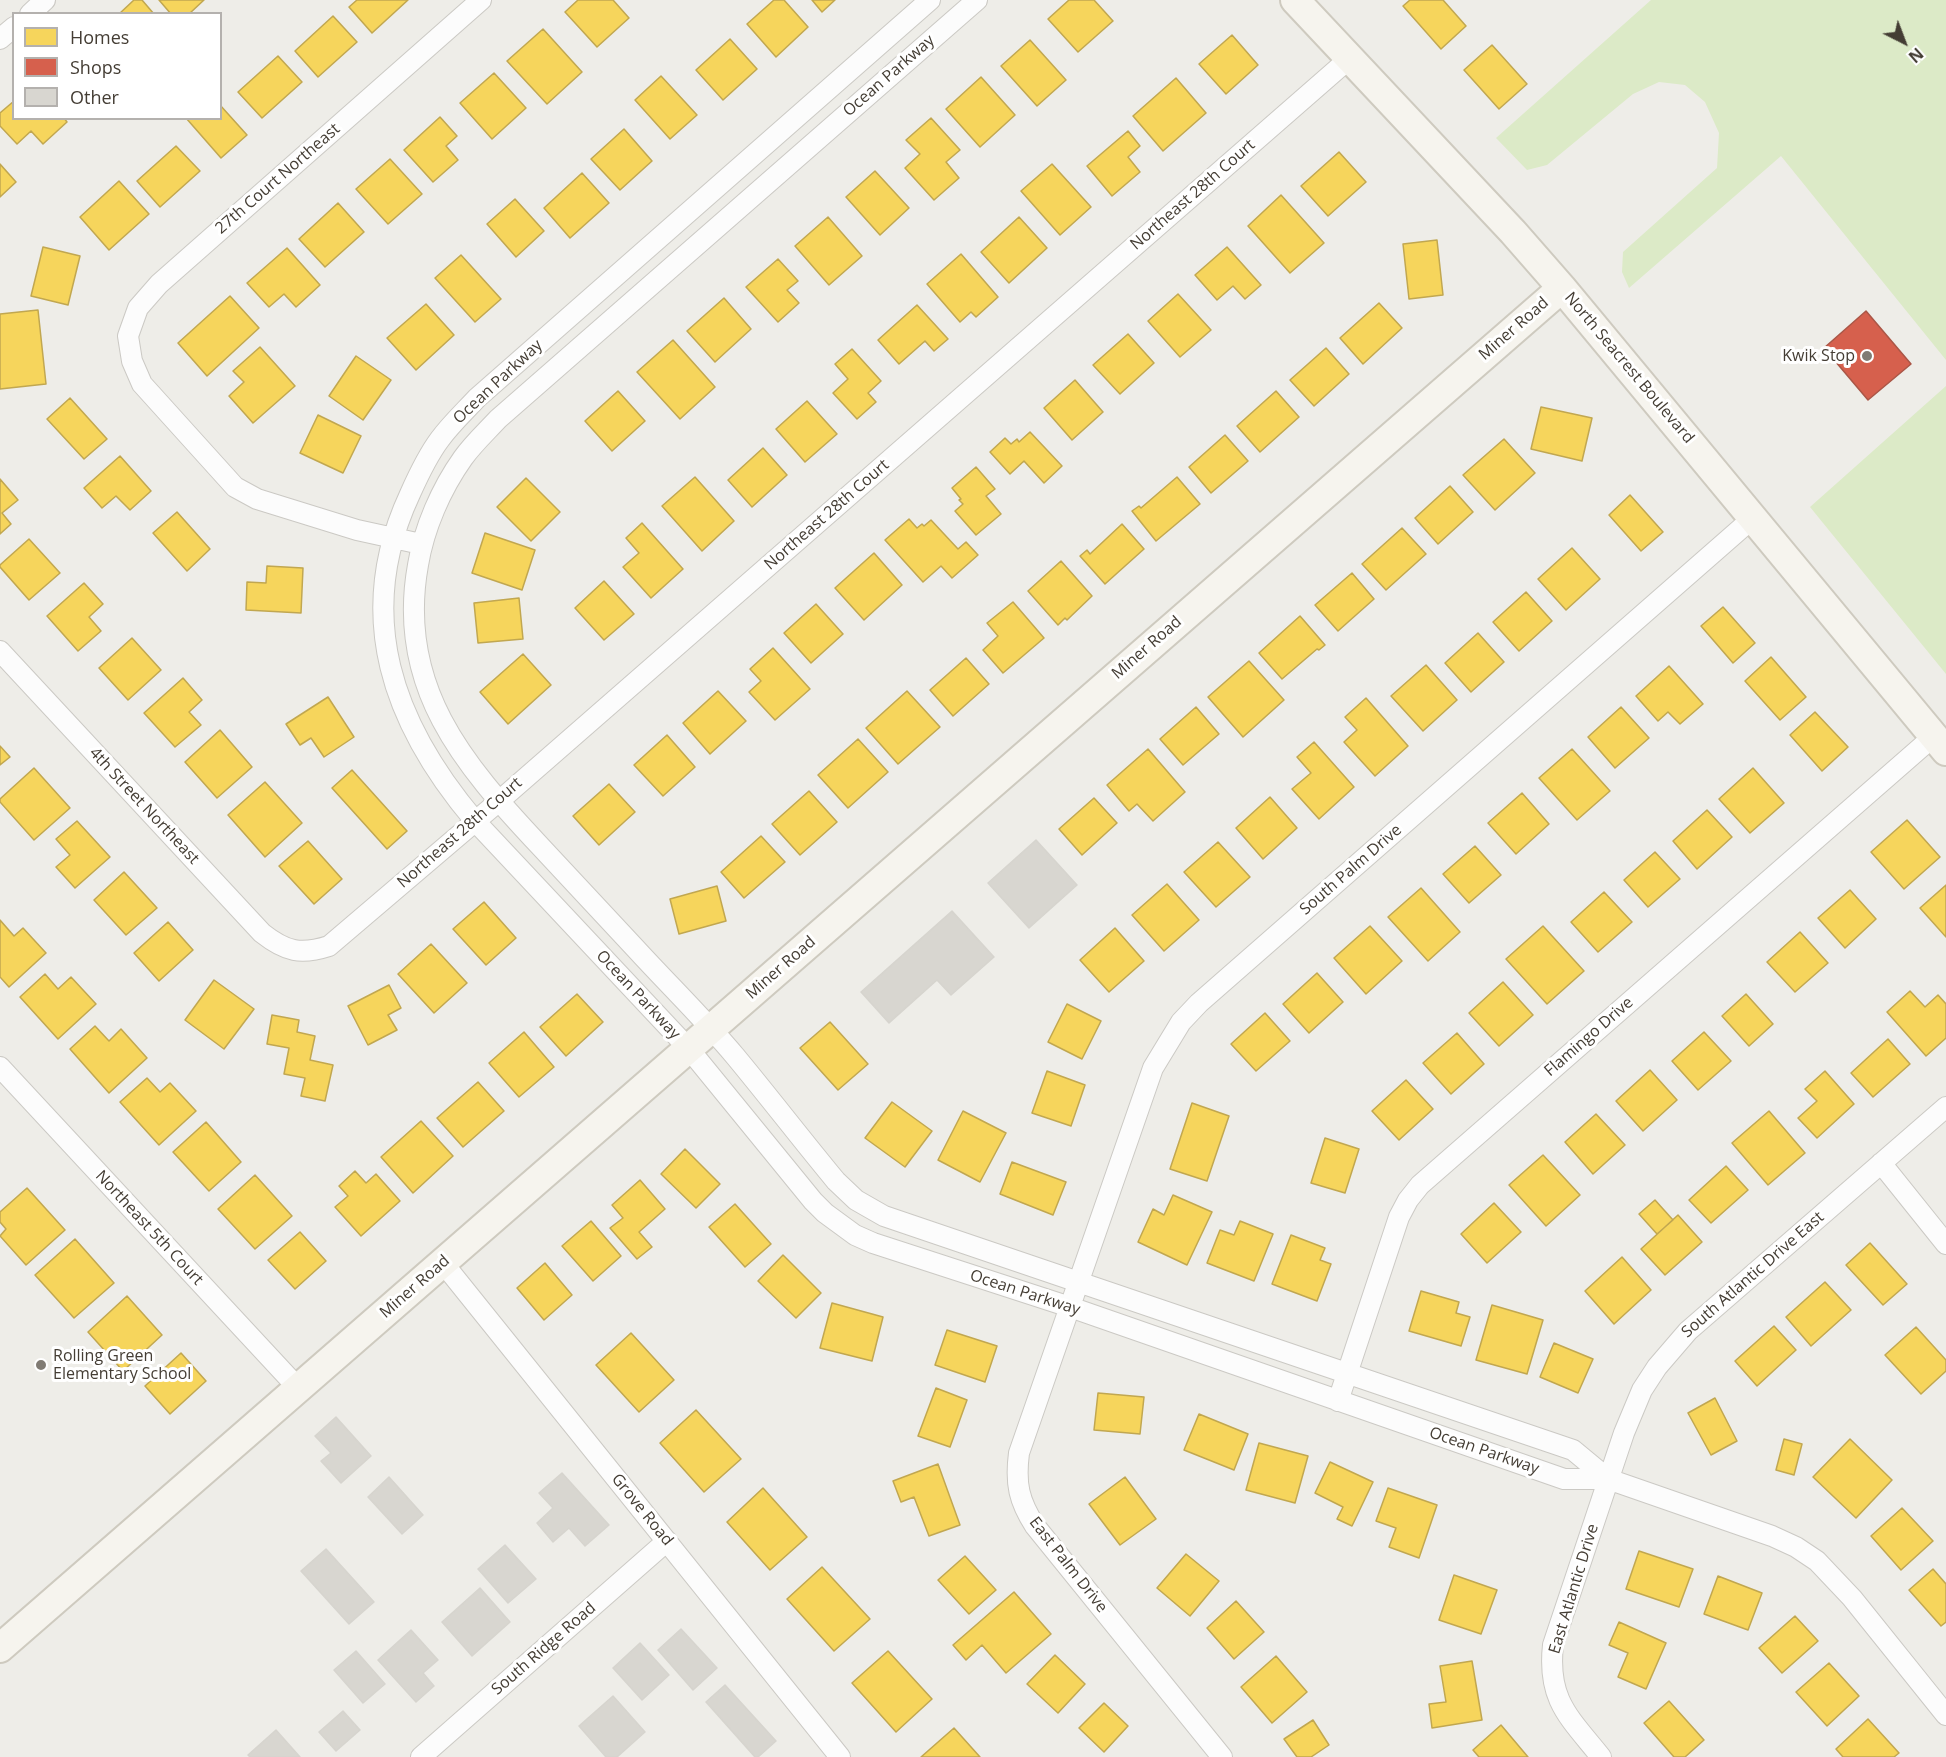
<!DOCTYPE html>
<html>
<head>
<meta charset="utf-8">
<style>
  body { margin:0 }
  #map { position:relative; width:1946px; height:1757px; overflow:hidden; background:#eeede8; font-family:"Open Sans",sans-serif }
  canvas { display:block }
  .legend { position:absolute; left:12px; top:12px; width:210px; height:108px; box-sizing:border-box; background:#fff; border:2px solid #b4b1ae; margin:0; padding:8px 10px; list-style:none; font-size:18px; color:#443d34 }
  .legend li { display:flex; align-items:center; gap:12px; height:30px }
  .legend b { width:30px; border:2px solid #b4b1ae }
  .north { position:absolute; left:1874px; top:12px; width:60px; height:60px; -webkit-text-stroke:4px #fff; paint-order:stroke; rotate:138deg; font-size:16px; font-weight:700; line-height:24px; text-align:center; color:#443d34 }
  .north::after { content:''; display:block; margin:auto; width:21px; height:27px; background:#443d34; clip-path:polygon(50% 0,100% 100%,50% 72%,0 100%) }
</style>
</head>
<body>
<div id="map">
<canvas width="1946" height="1757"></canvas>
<ul class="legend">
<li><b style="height:16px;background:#f6d55c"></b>Homes</li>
<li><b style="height:16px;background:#d6604d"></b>Shops</li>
<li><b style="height:16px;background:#d8d6d0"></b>Other</li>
</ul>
<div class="north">N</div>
</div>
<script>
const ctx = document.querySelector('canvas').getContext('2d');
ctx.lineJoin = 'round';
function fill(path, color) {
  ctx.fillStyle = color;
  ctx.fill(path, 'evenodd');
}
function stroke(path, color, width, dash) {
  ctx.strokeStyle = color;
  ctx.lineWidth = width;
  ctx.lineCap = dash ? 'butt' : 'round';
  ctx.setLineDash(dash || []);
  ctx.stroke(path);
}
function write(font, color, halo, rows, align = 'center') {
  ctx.font = font + ' "Open Sans",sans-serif';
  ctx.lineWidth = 6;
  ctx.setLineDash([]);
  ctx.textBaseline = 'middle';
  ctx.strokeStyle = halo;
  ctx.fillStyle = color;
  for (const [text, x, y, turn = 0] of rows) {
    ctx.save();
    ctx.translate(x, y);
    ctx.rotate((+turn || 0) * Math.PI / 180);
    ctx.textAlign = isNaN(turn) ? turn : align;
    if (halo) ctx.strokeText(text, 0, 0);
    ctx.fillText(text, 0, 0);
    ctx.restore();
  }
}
fill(new Path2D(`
  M1651 0H1946V360L1781 156 1629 288 1622 272 1623 252 1717 168 1719 133 1705 102 1685 85 1659 82 1633 94 1547 165 1527 170 1496 138Z
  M1946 386V674L1810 507Z`), '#dceac7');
const homes = new Path2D(`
  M134 0H142L154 14H119Z
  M159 0H204L189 14H171Z
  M357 0H408L372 33 349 7Z
  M578 0H613L629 18 597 47 565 12Z
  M774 0H784L808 27 776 57 747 24Z
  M812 0H835L822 12Z
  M1069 0H1094L1113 21 1078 52 1048 19Z
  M1410 0H1443L1466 26 1441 49 1403 6Z
  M333 16 357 42 318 77 295 51Z
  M543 29 582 72 547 104 507 61Z
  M1232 35 1258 65 1226 94 1199 64Z
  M730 39 757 69 723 100 696 70Z
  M1030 40 1066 80 1037 106 1001 66Z
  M1492 45 1527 84 1499 109 1464 70Z
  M278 56 302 82 262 118 238 92Z
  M494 73 526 108 492 139 460 103Z
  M661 76 697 115 670 139 635 100Z
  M981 77 1015 115 980 147 946 109Z
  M1176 78 1206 113 1163 151 1133 116Z
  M14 101V118H64L67 122 43 144 31 131 17 144 0 126V113Z
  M220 105 247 135 221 158 186 118H220Z
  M440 117 457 136 446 146 458 160 433 182 404 150Z
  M931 118 960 150 946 162 959 178 934 200 905 168 920 154 906 140Z
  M624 129 652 161 620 190 591 159Z
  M1128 131 1140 146 1128 157 1140 172 1112 196 1087 166Z
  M176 146 200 171 160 207 137 181Z
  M1339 152 1366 182 1328 216 1301 186Z
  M390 159 422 194 388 224 356 189Z
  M0 164 16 182 0 197Z
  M1052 164 1091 207 1060 235 1021 191Z
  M875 171 909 208 880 235 846 197Z
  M582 173 609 203 570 238 544 208Z
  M119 181 149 214 109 250 80 217Z
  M1281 195 1324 243 1290 273 1248 226Z
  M515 199 544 231 516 257 487 224Z
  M338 203 364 232 325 267 299 239Z
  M828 217 862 256 829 285 795 246Z
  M1019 217 1047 248 1009 283 981 252Z
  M1437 240 1443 295 1409 299 1403 244Z
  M43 247 80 256 68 305 31 296Z
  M1227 247 1261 285 1245 299 1233 286 1217 300 1195 275Z
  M287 248 320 285 296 307 284 294 269 307 247 283Z
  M961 254 998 297 976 317 971 312 960 322 927 284Z
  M461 255 501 299 475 322 435 278Z
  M778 259 798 281 787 290 799 303 778 322 746 287Z
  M1178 294 1211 330 1180 357 1148 321Z
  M230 296 259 328 207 376 178 343Z
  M724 298 751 329 715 362 687 331Z
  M1379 303 1402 328 1363 364 1340 338Z
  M426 304 454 335 416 370 387 338Z
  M917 305 948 339 934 351 925 341 899 364 878 340Z
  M38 310 46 384 0 389V314Z
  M1128 334 1154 363 1120 394 1093 365Z
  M673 340 715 387 680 419 637 372Z
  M260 347 295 386 253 423 229 396 244 382 233 371Z
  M1326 348 1349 374 1314 406 1290 380Z
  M852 349 881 381 868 393 876 402 857 419 833 393 848 379 835 364Z
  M356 356 391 380 363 420 329 396Z
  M1075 380 1103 412 1072 440 1044 408Z
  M618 391 645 421 612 451 585 421Z
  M1276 391 1299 417 1260 452 1237 426Z
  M70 398 107 439 84 459 47 419Z
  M807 401 837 434 805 462 776 429Z
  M1541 407 1592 418 1582 461 1531 449Z
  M318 415 361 436 343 473 300 453Z
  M1030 432 1062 466 1044 483 1024 461 1010 474 990 452 1005 438 1011 444 1017 439 1019 442Z
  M1225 435 1248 461 1211 493 1189 467Z
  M1504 439 1535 473 1495 510 1463 475Z
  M763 448 787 475 752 507 728 480Z
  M120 456 151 491 130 510 116 496 102 508 84 488Z
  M976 467 995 489 986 496 1001 514 976 535 955 511 963 504 959 500 961 499 952 488Z
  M695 477 734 521 702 551 662 506Z
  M1177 477 1200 504 1156 541 1132 511 1139 506 1141 508Z
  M526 478 560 512 531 541 497 507Z
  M0 479 18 500 2 513 11 524 0 534Z
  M1450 486 1473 512 1438 544 1415 518Z
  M1630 495 1663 532 1641 551 1609 515Z
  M177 512 210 549 187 571 153 533Z
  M909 519 917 528 922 524 924 526 931 520 958 549 966 542 978 555 952 578 941 566 923 582 885 540Z
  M642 523 683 569 651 598 623 567 639 553 626 538Z
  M1122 524 1144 549 1105 584 1080 556 1087 550 1090 554Z
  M1402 528 1426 554 1386 590 1362 564Z
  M485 533 535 550 522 590 472 573Z
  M29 539 60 573 29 600 0 567V565Z
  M1572 548 1600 579 1566 610 1538 579Z
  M874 553 902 585 864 620 835 588Z
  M1061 561 1092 596 1067 620 1065 618 1058 625 1028 591Z
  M267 566 303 568 301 613 246 610 247 582 266 583Z
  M1352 573 1374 599 1338 631 1315 605Z
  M604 581 634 614 604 640 575 608Z
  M84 583 103 604 89 617 101 631 78 651 47 616Z
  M1526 592 1552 621 1519 651 1493 622Z
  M519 598 523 639 478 643 474 603Z
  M1013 602 1044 638 1003 673 983 650 998 636 987 623Z
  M816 604 843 634 811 663 784 633Z
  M1723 607 1755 643 1733 663 1701 626Z
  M1300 616 1325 645 1319 650 1317 649 1282 679 1259 653Z
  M1478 633 1504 662 1471 692 1445 663Z
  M132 638 161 670 128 700 99 668Z
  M773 648 810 689 775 720 749 692 761 681 750 669Z
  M523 654 551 685 508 724 480 692Z
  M1771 657 1806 697 1780 720 1745 681Z
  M966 658 989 684 953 716 930 690Z
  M1249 661 1284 700 1243 737 1208 697Z
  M1426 665 1457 700 1423 731 1391 696Z
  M1669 666 1703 704 1680 724 1668 712 1658 721 1636 696Z
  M183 678 202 700 189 712 201 725 175 747 144 713Z
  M718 691 746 721 710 754 683 723Z
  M907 691 940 727 898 764 866 728Z
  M328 697 354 737 324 757 311 738 300 745 286 724Z
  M1366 698 1408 746 1375 776 1344 742 1357 730 1345 717Z
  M1196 707 1219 734 1183 765 1160 739Z
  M1621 707 1649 738 1615 768 1588 737Z
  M1815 712 1848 747 1822 771 1790 735Z
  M220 730 252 767 217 798 185 762Z
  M667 735 695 767 663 796 634 765Z
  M858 739 888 772 848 808 818 775Z
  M1314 742 1354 787 1319 819 1292 789 1311 773 1297 757Z
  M0 746 10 757 0 765Z
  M1148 749 1185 792 1153 821 1137 804 1129 811 1107 785Z
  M1572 749 1610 791 1577 820 1539 778Z
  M34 768 70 808 34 840 0 802V799Z
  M1753 768 1784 803 1750 833 1719 799Z
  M352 770 407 831 387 849 332 788Z
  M265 782 302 823 265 857 228 815Z
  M609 784 635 812 599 845 573 816Z
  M809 791 837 822 800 855 772 824Z
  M1522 793 1549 824 1516 854 1488 823Z
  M1270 797 1297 828 1263 859 1236 828Z
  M1094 798 1117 823 1082 855 1059 829Z
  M1707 810 1732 837 1697 869 1673 841Z
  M1907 820 1940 857 1904 889 1871 852Z
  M77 821 110 857 75 888 56 867 70 855 56 839Z
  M761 836 785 862 744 898 721 872Z
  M308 841 342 879 314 904 279 866Z
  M1218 842 1250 877 1216 907 1184 872Z
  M1475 846 1501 875 1469 903 1443 874Z
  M1655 852 1680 879 1648 907 1624 880Z
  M124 872 157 908 126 935 94 900Z
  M1167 884 1199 920 1164 951 1132 915Z
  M1946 885V937L1920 908Z
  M717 886 726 921 679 934 670 899Z
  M1421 888 1460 932 1428 961 1388 917Z
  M1850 890 1876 919 1845 948 1818 918Z
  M1604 892 1632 922 1598 952 1571 922Z
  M484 902 516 938 486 965 453 929Z
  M0 920 14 936 23 928 46 953 9 987 0 977Z
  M168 922 193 950 159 981 134 953Z
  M1370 926 1402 961 1366 994 1334 958Z
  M1543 926 1584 971 1547 1004 1506 959Z
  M1115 928 1144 961 1109 992 1080 960Z
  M1800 932 1828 963 1795 992 1767 962Z
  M431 944 467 983 434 1013 398 974Z
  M1317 973 1343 1002 1309 1033 1283 1004Z
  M45 974 58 989 71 977 96 1004 58 1039 20 997Z
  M214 980 254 1009 224 1049 185 1020Z
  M1503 982 1533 1015 1499 1046 1469 1013Z
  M389 985 401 1008 388 1015 397 1030 368 1045 348 1006Z
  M1910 991 1925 1007 1938 995 1946 1004V1038L1926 1056 1887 1012Z
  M577 994 603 1022 566 1056 540 1027Z
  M1746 994 1773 1024 1749 1046 1722 1016Z
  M1067 1004 1101 1021 1082 1059 1048 1042Z
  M1265 1013 1290 1041 1256 1071 1231 1044Z
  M272 1015 299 1020 297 1032 315 1036 310 1060 333 1065 325 1101 301 1096 305 1078 284 1074 289 1048 267 1044Z
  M830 1022 868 1064 838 1090 800 1048Z
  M95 1026 109 1041 121 1029 147 1058 109 1093 70 1049Z
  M524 1032 554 1067 519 1097 489 1063Z
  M1704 1032 1731 1061 1698 1090 1672 1061Z
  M1457 1033 1484 1064 1451 1094 1423 1063Z
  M1888 1039 1910 1064 1873 1097 1851 1073Z
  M1650 1070 1677 1100 1643 1131 1616 1101Z
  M1047 1071 1085 1085 1071 1126 1032 1113Z
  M1825 1071 1854 1104 1817 1138 1798 1118 1817 1101 1805 1089Z
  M147 1078 160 1092 170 1083 196 1111 159 1145 120 1102Z
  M1406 1080 1433 1109 1399 1140 1372 1111Z
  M478 1082 504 1111 463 1147 437 1118Z
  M892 1102 932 1131 905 1167 865 1138Z
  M1192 1103 1229 1116 1207 1181 1170 1169Z
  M963 1111 1006 1133 980 1182 938 1160Z
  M1769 1111 1805 1153 1768 1185 1732 1143Z
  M1596 1114 1625 1145 1593 1174 1565 1142Z
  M421 1121 453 1156 413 1193 381 1157Z
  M206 1122 241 1162 209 1191 173 1152Z
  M1325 1138 1359 1149 1345 1193 1311 1183Z
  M685 1149 720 1184 696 1208 661 1174Z
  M1543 1155 1580 1195 1546 1226 1509 1185Z
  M1012 1162 1066 1182 1053 1215 1000 1194Z
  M1726 1166 1748 1190 1711 1223 1689 1200Z
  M355 1171 366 1183 376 1174 400 1201 361 1236 335 1207 348 1196 339 1186Z
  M255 1175 292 1216 255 1249 218 1209Z
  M640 1180 665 1209 639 1232 652 1247 637 1259 610 1228 623 1218 612 1205Z
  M27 1188 65 1230 26 1265 0 1236 6 1229 0 1222V1212Z
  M1173 1195 1212 1212 1187 1265 1138 1242 1153 1209 1164 1215Z
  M1655 1200 1673 1220 1657 1234 1639 1214Z
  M1494 1203 1521 1232 1487 1263 1461 1234Z
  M735 1204 771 1244 745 1267 709 1227Z
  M1678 1215 1702 1242 1665 1275 1641 1249Z
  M591 1221 621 1256 593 1281 562 1246Z
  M1240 1221 1273 1234 1254 1281 1207 1263 1220 1230 1234 1235Z
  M300 1232 326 1261 295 1289 268 1260Z
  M1291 1235 1325 1248 1320 1260 1331 1264 1317 1301 1272 1284Z
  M75 1239 114 1283 74 1318 35 1275Z
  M1870 1243 1907 1284 1883 1305 1846 1265Z
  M783 1255 821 1293 796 1318 758 1281Z
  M1622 1257 1651 1290 1614 1324 1585 1291Z
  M545 1263 572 1295 544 1320 517 1288Z
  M1825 1282 1851 1310 1811 1346 1786 1317Z
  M1421 1291 1459 1302 1456 1313 1470 1317 1461 1346 1409 1331Z
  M127 1296 162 1335 123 1371 88 1332Z
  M832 1303 883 1317 872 1361 820 1348Z
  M1492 1305 1543 1320 1527 1374 1476 1360Z
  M1774 1326 1796 1350 1757 1386 1735 1361Z
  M1916 1327 1946 1360V1371L1921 1394 1885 1355Z
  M947 1330 997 1346 985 1382 935 1365Z
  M631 1333 674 1380 639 1412 596 1365Z
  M1554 1343 1593 1359 1578 1393 1540 1377Z
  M181 1353 206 1381 170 1414 145 1386Z
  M936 1388 967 1400 950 1447 918 1436Z
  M1098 1393 1144 1397 1140 1434 1094 1430Z
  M1715 1398 1737 1441 1711 1455 1688 1413Z
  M696 1410 741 1459 704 1492 660 1443Z
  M1199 1414 1248 1434 1234 1470 1184 1450Z
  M1784 1439 1802 1444 1794 1475 1776 1470Z
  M1850 1439 1892 1480 1856 1518 1813 1477Z
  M1259 1443 1308 1456 1295 1503 1246 1490Z
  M1330 1462 1373 1482 1352 1526 1337 1519 1343 1507 1315 1493Z
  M938 1464 960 1525 929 1536 914 1497 901 1502 893 1481Z
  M1125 1477 1156 1519 1120 1545 1089 1504Z
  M763 1488 807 1537 770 1570 727 1522Z
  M1388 1488 1437 1505 1419 1558 1389 1547 1396 1528 1376 1521Z
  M1902 1508 1933 1541 1901 1570 1871 1536Z
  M1639 1551 1693 1569 1679 1607 1626 1589Z
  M1186 1554 1219 1581 1190 1616 1157 1588Z
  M965 1556 996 1590 969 1614 938 1580Z
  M822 1567 870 1619 834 1651 787 1599Z
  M1933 1569 1946 1584V1622L1941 1626 1909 1590Z
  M1454 1575 1497 1590 1481 1634 1439 1620Z
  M1718 1576 1762 1593 1748 1630 1704 1614Z
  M1014 1592 1051 1634 1006 1673 982 1645 966 1660 953 1645Z
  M1236 1601 1264 1632 1234 1659 1207 1628Z
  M1795 1616 1818 1641 1782 1673 1759 1648Z
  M1619 1622 1666 1643 1646 1689 1618 1677 1628 1653 1609 1645Z
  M888 1651 932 1699 896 1732 852 1683Z
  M1055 1655 1085 1684 1058 1713 1027 1684Z
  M1276 1656 1307 1692 1272 1723 1241 1687Z
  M1472 1661 1482 1720 1432 1728 1429 1704 1446 1702 1440 1666Z
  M1829 1663 1859 1696 1827 1726 1796 1692Z
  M1669 1701 1704 1740 1685 1757H1674L1644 1723Z
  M1104 1703 1128 1726 1104 1752 1079 1728Z
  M1868 1719 1899 1753 1894 1757H1843L1836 1749Z
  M1313 1720 1329 1745 1311 1757H1297L1284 1739Z
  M1501 1725 1528 1757H1479L1473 1750Z
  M954 1728 980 1757H921Z`);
fill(homes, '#f6d55c');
stroke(homes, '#c1a750', 1.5);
const shops = new Path2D(`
  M1866 311 1911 364 1868 400 1824 348Z`);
fill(shops, '#d6604d');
stroke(shops, '#aa5646', 1.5);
const building = new Path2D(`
  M1036 840 1077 885 1029 928 988 883Z
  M952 911 994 957 951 995 937 980 889 1023 861 992Z
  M336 1417 371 1456 341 1483 321 1461 331 1453 315 1436Z
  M562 1473 609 1525 585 1546 569 1528 553 1542 537 1523 553 1508 539 1493Z
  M389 1477 423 1515 402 1534 368 1497Z
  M505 1545 536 1579 508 1603 478 1569Z
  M326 1549 374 1602 349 1624 301 1571Z
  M480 1588 510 1622 472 1656 442 1622Z
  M681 1629 717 1668 693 1690 658 1650Z
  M411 1630 438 1660 423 1673 434 1686 416 1702 378 1660Z
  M640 1643 669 1675 642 1700 613 1668Z
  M356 1651 385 1684 363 1703 334 1670Z
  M725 1685 776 1741 758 1757H755L706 1702Z
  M613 1696 645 1732 617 1757H606L579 1726Z
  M343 1711 360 1730 336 1751 319 1732Z
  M276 1730 300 1757H250L248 1755Z`);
fill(building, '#d8d6d0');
stroke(building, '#d6d4ce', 1.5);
const street = new Path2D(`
  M930 0 477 398C465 411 451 424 440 439 428 455 418 476 410 494 353 616 393 724 475 821L689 1049 813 1201 825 1213 855 1235 873 1243 1070 1307 1564 1479H1608L1772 1536 1796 1547 1817 1561 1852 1598 1946 1715
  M977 0 498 419C486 432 473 444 463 458 441 489 424 528 418 565 396 686 463 764 540 846 572 880 604 915 636 949 669 985 704 1019 735 1056 769 1097 802 1140 836 1181L856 1200 884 1216 1573 1450 1608 1479
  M30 14 45 0
  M0 39 14 27
  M421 544 357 530 257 499 235 487 142 384 132 361 128 336 138 308 159 284 481 0
  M0 651 262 933C286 952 301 955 329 946L498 802 1350 58
  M0 1067 299 1389
  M1881 1163 1946 1244
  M443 1263 840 1757
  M1338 1401 1399 1217 1408 1200 1420 1185 1934 736
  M421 1757 667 1541
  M1222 1757 1035 1526C1019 1501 1015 1484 1019 1453L1153 1068 1181 1022 1199 1003 1754 517
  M1601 1757C1569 1717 1547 1700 1553 1645L1624 1433 1642 1390 1657 1367 1688 1331 1946 1107`);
const secondary = new Path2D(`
  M1295 0 1513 232 1562 288 1946 751
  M0 1648 1562 288`);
stroke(street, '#cbc9c4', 22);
stroke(secondary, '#cecabf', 32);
stroke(street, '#fcfcfc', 20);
stroke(secondary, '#f6f4ee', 28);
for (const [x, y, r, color] of [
  [1867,356,6,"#807b73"],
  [41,1365,6,"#807b73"]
]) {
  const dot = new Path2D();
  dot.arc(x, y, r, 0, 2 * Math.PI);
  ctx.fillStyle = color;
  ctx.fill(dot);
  stroke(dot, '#fff', 2);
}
write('16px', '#443d34', '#fff', [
  ["Ocean Parkway",889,76,-41],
  ["27th Court Northeast",278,179,-41],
  ["Northeast 28th Court",1193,195,-41],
  ["Miner Road",1514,329,-41],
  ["North Seacrest Boulevard",1629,368,50],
  ["Ocean Parkway",498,382,-43],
  ["Northeast 28th Court",827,515,-41],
  ["Miner Road",1147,648,-41],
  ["4th Street Northeast",144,806,47],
  ["Northeast 28th Court",460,833,-41],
  ["South Palm Drive",1351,870,-41],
  ["Miner Road",781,968,-41],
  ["Ocean Parkway",638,995,47],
  ["Flamingo Drive",1589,1037,-41],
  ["Northeast 5th Court",149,1228,47],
  ["South Atlantic Drive East",1753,1275,-41],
  ["Miner Road",415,1287,-41],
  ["Ocean Parkway",1025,1293,18],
  ["Ocean Parkway",1484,1451,19],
  ["Grove Road",642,1510,51],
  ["East Palm Drive",1068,1565,52],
  ["East Atlantic Drive",1574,1589,-73],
  ["South Ridge Road",544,1649,-41]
]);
write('16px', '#443d34', '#fff', [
  ["Kwik Stop",1855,356],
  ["Rolling Green",53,1356,"left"],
  ["Elementary School",53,1374,"left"]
], 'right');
</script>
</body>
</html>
